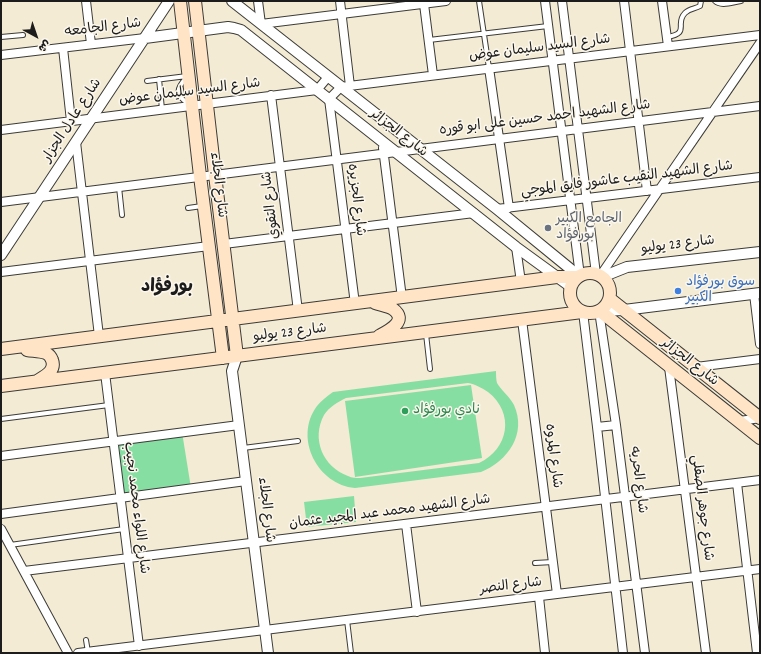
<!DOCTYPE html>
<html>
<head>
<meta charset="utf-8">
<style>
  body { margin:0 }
  #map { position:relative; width:761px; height:654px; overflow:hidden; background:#f3ebd4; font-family:Dekko,"Playpen Sans Arabic",sans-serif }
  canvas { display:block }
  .frame { position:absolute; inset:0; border:2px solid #1c1c1c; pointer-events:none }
  .north { position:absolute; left:16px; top:16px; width:40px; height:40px; -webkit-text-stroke:3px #fbf7ec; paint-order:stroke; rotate:140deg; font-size:11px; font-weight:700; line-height:16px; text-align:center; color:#1c1c1c }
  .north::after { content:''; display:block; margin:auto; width:14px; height:18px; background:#1c1c1c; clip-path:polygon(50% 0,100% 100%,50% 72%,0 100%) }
</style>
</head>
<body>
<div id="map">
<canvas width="761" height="654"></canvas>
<div class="frame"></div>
<div class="north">ش</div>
</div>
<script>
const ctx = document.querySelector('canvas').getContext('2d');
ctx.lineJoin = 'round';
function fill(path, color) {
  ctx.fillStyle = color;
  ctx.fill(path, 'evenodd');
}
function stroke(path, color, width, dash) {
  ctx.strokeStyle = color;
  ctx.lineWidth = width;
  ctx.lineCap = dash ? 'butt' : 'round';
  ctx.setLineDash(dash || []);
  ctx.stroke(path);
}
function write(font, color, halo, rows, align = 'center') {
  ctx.font = font + ' Dekko,"Playpen Sans Arabic",sans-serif';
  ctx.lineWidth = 3;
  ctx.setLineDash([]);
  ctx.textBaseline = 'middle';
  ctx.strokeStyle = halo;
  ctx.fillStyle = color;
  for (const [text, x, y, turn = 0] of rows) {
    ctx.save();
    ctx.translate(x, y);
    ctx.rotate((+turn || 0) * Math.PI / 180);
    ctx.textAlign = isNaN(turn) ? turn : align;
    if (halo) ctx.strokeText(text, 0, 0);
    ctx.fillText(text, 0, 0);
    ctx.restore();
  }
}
fill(new Path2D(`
  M496 371C496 374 496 380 497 383 500 389 510 397 514 405 527 434 508 461 481 472L355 488C318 485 293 438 317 406 321 401 327 396 333 392ZM468 383C475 384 482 388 488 392 515 413 509 449 479 463L360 478C356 478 352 478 348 476 323 467 311 439 324 415 329 407 338 402 346 398Z
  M471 385 482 458 355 477 345 401Z
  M182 432 191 488 121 498 114 441Z
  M354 496 356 522 307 527 304 502Z`), '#87dea2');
const service = new Path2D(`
  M479 1 489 68
  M715 1C721 7 733 2 741 1
  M1 37 23 35
  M667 37C691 33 674 24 685 13 690 8 695 9 700 6L701 1
  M429 40 548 26
  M186 78C175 90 176 96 189 104
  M159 79 162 109
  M147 81 187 76
  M119 187 122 215
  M188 208 202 206
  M426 334 430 369
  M1 419 109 405
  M243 448 298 441
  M10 545 124 529
  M535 563 553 562
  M347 620 351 653
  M86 640 88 652`);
const minor = new Path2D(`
  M86 1 91 44
  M258 1 261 24 446 1
  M340 1 350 86
  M545 1 580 276
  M562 1 596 274
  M624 1 647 191
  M662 1 668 46
  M424 4 433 75
  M63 48 71 121
  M1 55 145 38
  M489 68 509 208
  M271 95 298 311
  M1 130 317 90 328 77
  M76 142 99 336
  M383 148 402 298
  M1 202 760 106
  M497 209 760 177
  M224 244 474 213
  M516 247 521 282
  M1 272 209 246
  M600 276 760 43
  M754 294 760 344
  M355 304 329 99 341 87 760 35
  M599 311 616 425 645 653
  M583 312 597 427 623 653
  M522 320 557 594
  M669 367 706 653
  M696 367 760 359
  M105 373 139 646
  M740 421 760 418
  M597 427 616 425
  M1 456 239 425
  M737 483 757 653
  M1 514 246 481
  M406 524 417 612
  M1 529 68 653
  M24 571 760 480
  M539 597 545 653
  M78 653 760 569`);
const tertiary = new Path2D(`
  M232 1 497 209 579 276
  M145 38 228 27 234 28 241 30 516 247 571 287
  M1 255 169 1
  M602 277 627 267 760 252
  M600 311 624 310 760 293
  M237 356 232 371 268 653`);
const secondary = new Path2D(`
  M180 1 200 176 223 358
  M195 1 215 175 237 356
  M570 293a20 20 0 1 1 40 0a20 20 0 1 1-40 0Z
  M610 299 760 418
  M375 303C380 305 388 306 393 309 409 321 388 331 379 336
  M600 311 760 438
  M1 349 557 277H578
  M27 350C33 351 40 351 46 353 48 354 51 357 52 360 56 371 45 376 37 381
  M1 386 582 312`);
stroke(service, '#3c3b38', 6);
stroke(minor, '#3c3b38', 10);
stroke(tertiary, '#3c3b38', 12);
stroke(secondary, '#3c3b38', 14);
stroke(service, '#fff', 4);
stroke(minor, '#fff', 8);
stroke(tertiary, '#fff', 10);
stroke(secondary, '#ffe4c6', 12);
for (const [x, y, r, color] of [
  [548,228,4,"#6b7280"],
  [678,291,4,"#3f7fe0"],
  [405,411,4,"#2e9e5b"]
]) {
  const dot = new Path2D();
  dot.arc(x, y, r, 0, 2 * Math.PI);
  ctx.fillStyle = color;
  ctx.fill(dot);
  stroke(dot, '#fbf7ec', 1.5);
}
write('14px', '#1c1c1c', '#fbf7ec', [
  ["شارع الجامعه",103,29,-7],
  ["شارع السيد سليمان عوض",540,49,-7],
  ["شارع السيد سليمان عوض",190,93,-7],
  ["شارع الشهيد احمد حسين على ابو قوره",545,119,-7],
  ["شارع عادل الجزار",73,121,-57],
  ["شارع الجزائر",398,134,38],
  ["شارع الشهيد النقيب عاشور فايق الموجي",627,180,-7],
  ["شارع الجلاء",217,185,83],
  ["شارع الجزيره",355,200,83],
  ["شارع التقوي",272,205,-97],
  ["شارع 23 يوليو",678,246,-7],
  ["شارع 23 يوليو",290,334,-7],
  ["شارع الجزائر",689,363,38],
  ["شارع المروه",552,456,83],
  ["شارع الحريه",637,480,83],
  ["شارع اللواء محمد نجيب",135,508,83],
  ["شارع جوهر الصقلي",701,508,83],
  ["شارع الجلاء",265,510,83],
  ["شارع الشهيد محمد عبد المجيد عثمان",390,513,-7],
  ["شارع النصر",511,587,-7]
]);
write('14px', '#5b616d', '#fbf7ec', [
  ["الجامع الكبير",556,220],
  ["بورفؤاد",556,236]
], 'left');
write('14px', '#366cbe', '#fbf7ec', [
  ["سوق بورفؤاد",686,283],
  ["الكبير",686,299]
], 'left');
write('14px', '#27864d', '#fbf7ec', [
  ["نادي بورفؤاد",413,411]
], 'left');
write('bold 18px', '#1c1c1c', '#fbf7ec', [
  ["بورفؤاد",167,289]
]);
</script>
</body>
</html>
